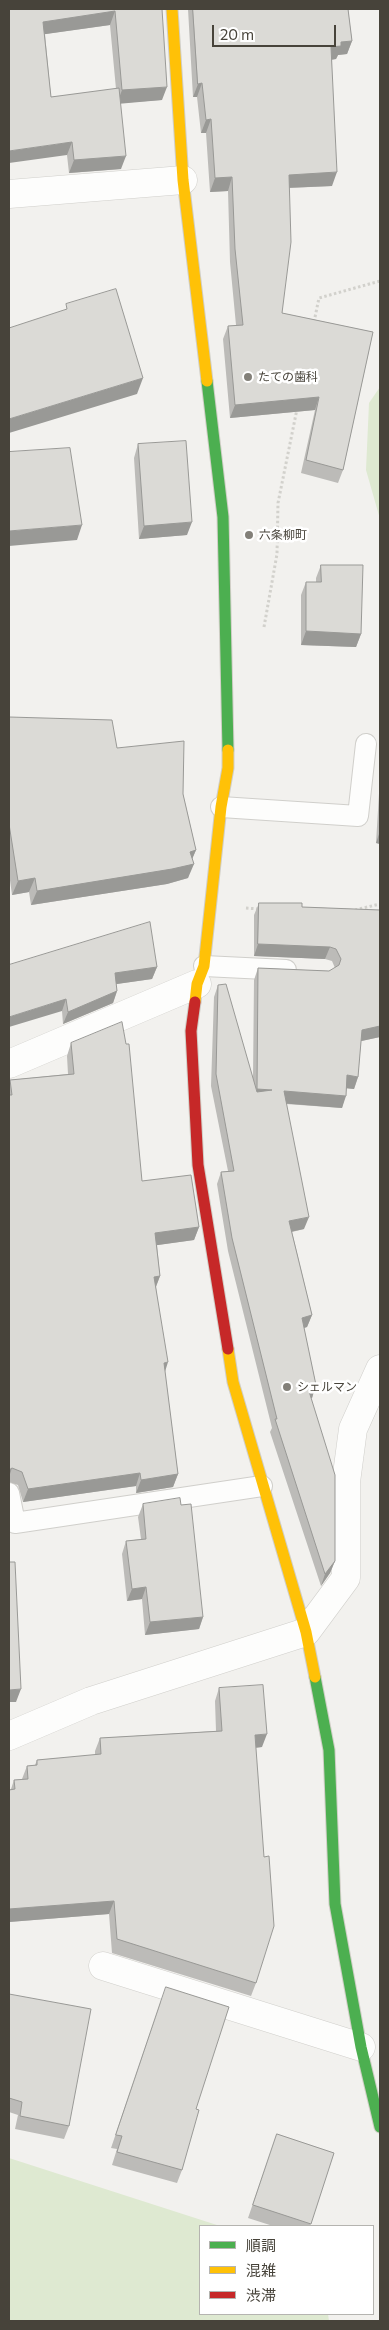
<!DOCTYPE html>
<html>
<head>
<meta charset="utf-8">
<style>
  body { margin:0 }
  #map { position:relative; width:389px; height:2330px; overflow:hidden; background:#f2f1ee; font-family:Commissioner,"Noto Sans JP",sans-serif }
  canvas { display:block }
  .frame { position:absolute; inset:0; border:10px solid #47433a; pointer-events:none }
  .legend { position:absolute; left:199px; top:2225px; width:175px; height:90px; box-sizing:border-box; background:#fff; border:1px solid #b5b4b0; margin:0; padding:6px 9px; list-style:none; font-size:15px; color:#47433a }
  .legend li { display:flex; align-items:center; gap:10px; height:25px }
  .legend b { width:25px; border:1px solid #b5b4b0 }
  .scale { position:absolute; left:212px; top:25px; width:124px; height:22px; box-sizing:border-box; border:2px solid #47433a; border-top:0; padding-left:6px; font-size:15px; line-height:18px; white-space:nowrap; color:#47433a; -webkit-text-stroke:4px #fff; paint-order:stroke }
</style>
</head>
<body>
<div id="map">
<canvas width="389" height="2330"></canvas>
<div class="frame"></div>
<ul class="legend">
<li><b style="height:6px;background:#4caf50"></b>順調</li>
<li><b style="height:6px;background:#ffc107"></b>混雑</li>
<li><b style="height:6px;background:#c62828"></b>渋滞</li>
</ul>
<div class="scale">20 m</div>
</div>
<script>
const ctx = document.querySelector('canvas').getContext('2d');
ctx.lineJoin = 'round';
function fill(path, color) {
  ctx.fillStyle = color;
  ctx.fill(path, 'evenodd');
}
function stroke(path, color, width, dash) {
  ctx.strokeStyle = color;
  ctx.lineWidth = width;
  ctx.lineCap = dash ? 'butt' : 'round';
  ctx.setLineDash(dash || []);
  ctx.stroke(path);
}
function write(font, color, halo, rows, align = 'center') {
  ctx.font = font + ' Commissioner,"Noto Sans JP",sans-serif';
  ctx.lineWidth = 5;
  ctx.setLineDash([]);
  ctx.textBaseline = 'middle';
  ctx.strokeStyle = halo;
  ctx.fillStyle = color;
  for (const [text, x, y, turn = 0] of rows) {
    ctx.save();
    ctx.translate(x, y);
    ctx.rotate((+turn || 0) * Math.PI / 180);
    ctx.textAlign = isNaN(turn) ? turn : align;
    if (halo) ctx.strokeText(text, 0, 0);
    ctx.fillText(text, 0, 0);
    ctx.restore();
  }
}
fill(new Path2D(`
  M380 387V519L366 470 369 403Z
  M9 2158 220 2226H200V2314H328L329 2321H9Z`), '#dee9d1');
const lane = new Path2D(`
  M221 807 358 816 366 744
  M204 966 286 970
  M9 1493 15 1523 262 1486`);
const street = new Path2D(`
  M9 194 183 180
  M9 1064 197 984
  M9 1736 91 1701 306 1632 346 1578V1482L353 1429 380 1369
  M103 1966 361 2047`);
const fast = new Path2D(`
  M207 381 223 517 228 750
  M315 1677 329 1750 335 1904 361 2047 380 2127`);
const slow = new Path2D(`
  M172 9 183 180 207 381
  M195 1002 197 984 204 966 221 807 228 768V750
  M228 1349 233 1382 306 1632 315 1677`);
const jam = new Path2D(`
  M195 1002 191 1031 198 1165 228 1349`);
stroke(lane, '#d0cfcb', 22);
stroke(street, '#d0cfcb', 29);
stroke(fast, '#d0cec6', 13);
stroke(slow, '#d0cec6', 13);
stroke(jam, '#d0cec6', 13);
stroke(new Path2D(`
  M314 322 319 298 380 281
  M264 627 277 554 278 503 297 409
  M246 908 259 909
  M355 910 380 904`), '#d2d1cc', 3, [2.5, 2.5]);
stroke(lane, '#fdfdfc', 20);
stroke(street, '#fdfdfc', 28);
stroke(fast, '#4caf50', 11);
stroke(slow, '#ffc107', 11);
stroke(jam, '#c62828', 11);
fill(new Path2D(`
  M9 9H162V100L120 103 121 169 69 173 67 155ZM110 25 116 89 51 97 45 34Z
  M188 9H348L352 41 347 54 338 55 336 59 332 60V186L289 188 282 313 373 332 343 470 338 483 301 473 315 410 230 418 223 339 228 326 236 325 230 262 228 191 210 192 206 133H201L197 97H193Z
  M138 444 187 535 139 539 134 458Z
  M321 565 361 634 356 647 301 645V595L306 582H316V578Z
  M9 717 117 748 183 794 196 850 192 859 188 878 167 884 31 905 29 892 12 895 9 873Z
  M380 777V844L376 843Z
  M259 903 302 907 380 910V1037L361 1041 358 1077 354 1089 347 1088 342 1108 286 1104 304 1229 292 1232 312 1315 307 1327 304 1328 316 1385 312 1398H311L335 1561 330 1573 321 1586 270 1432 272 1428 228 1251 217 1184 221 1172 228 1171 211 1086 214 997 218 985 253 1078 254 980 258 968 329 971 335 968 332 961 325 959 254 956V915Z
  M9 965 157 967 152 979 116 984 117 991 113 1003 63 1024 62 1011Z
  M71 1043 142 1181 199 1227 194 1240 157 1245 160 1276 156 1287 165 1372 178 1474 173 1487 136 1493V1486L23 1502 18 1485 9 1482V1085L10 1080 68 1074 67 1056Z
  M143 1504 181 1505 203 1617 199 1629 145 1635 142 1599 127 1601 122 1554 126 1541 141 1539 138 1517Z
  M219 1688 262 1747 256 1748V1983L251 1996 112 1953 109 1914 9 1922V1790L11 1789 14 1780 22 1779 27 1766 35 1765 37 1760 95 1755V1751L100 1738 216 1731 215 1701Z
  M9 1994 69 2126 64 2139 15 2129 18 2115 9 2112Z
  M161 2001 196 2109 182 2170 177 2183 112 2165 117 2149 111 2148Z
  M277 2134 334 2153 310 2226H273L248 2218Z`), '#bcbbb8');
fill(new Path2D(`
  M115 11 110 25 39 35 43 22Z
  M352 41 347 54 338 55 336 59 326 60 331 47 341 42Z
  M202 83 197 97H193L198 84Z
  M167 87 162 100 117 104 122 90Z
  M211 119 206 133H201L206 120Z
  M72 142 67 155 9 163V151Z
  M126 156 121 169 69 173 74 160Z
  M337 172 332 186 284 188 289 175Z
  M232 177 228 191 210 192 215 178Z
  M143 378 137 394 9 433V419Z
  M319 397 315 410 230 418 235 405Z
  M192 522 187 535 139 539 144 526Z
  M82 525 77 540 9 546V531Z
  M306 631 361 634 356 647 301 645Z
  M380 831V844L376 843Z
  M196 850 190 864H194L188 878 167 884 31 905 37 891Z
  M35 878 29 892 12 895 18 881Z
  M258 944 330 947 325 959 254 956Z
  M157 967 152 979 110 985 115 973Z
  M117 991 113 1003 63 1024 68 1012Z
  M66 999 62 1011 9 1027V1017Z
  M380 1026V1037L357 1042 362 1030Z
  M347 1075 358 1077 354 1089 343 1088Z
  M257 1089 272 1090 252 1101Z
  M284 1091 346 1096 342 1108 279 1103Z
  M309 1217 304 1229 285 1233 289 1221Z
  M199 1227 194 1240 151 1246 155 1233Z
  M160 1276 155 1289 154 1277Z
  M312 1315 307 1327 297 1330 302 1318Z
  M168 1362 164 1375V1363Z
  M316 1385 312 1398 303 1400 308 1388Z
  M12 1468 9 1477V1470Z
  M140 1473 136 1486 23 1502 28 1489Z
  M178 1474 173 1487 136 1493 141 1480Z
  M335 1561 330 1573 321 1586 325 1574Z
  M146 1587 142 1599 127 1601 132 1589Z
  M203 1617 199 1629 145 1635 150 1622Z
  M21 1689 16 1702H9V1690Z
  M267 1734 262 1747 250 1748 255 1735Z
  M114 1901 109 1914 9 1922V1909Z`), '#999996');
const building = new Path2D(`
  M9 9H162L167 87 122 90 115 11 43 22 51 97 119 88 126 156 74 160 72 142 9 151Z
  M193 9H348L352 41 341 42V46L331 47 337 172 289 175 291 242 282 313 373 332 343 470 306 460 319 397 235 405 228 326 243 325 235 249 232 177 215 178 211 119 206 120 202 83 198 84Z
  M116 289 143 378 9 419V328L67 309 66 304Z
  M186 441 192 522 144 526 138 444Z
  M70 448 82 525 9 531V452Z
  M321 565H363L361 634 306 631V582H321Z
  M9 717 112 720 117 748 184 741 183 794 196 850 190 852 194 864 172 869 37 891 35 878 18 881 9 824Z
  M259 903H302V907L380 910V1026L362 1030 358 1077 347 1075 346 1096 284 1091 309 1217 289 1221 312 1315 302 1318 316 1385 308 1388 335 1475V1561L325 1574 275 1419H277L232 1238 221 1172 234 1171 216 1074 218 985 226 984 257 1092 272 1090 257 1089 258 968 329 971 339 965 341 959 336 949 330 947 258 944Z
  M150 922 157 967 115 973 117 991 68 1012 66 999 9 1017V965Z
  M122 1022 126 1044H129L142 1181 191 1175 199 1227 155 1233 160 1276 154 1277 168 1362 164 1363 178 1474 141 1480 140 1473 28 1489 22 1472 12 1468 9 1470V1095H12L10 1080 74 1074 71 1043Z
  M180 1498 181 1505 191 1504 203 1617 150 1622 146 1587 132 1589 126 1541 146 1539 143 1504Z
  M9 1562H15L21 1689 9 1690Z
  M263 1685 267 1734 255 1735 264 1857 269 1856 274 1926 256 1983 117 1939 114 1901 9 1909V1790L15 1789 14 1780 28 1779 27 1766 37 1765V1760L101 1754 100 1738 222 1731 219 1688Z
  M166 1987 229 2007 196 2109 199 2110 182 2170 117 2152 122 2136 116 2135Z
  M9 1994 91 2009 69 2126 20 2116 22 2102 9 2098Z
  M277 2134 334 2153 311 2224 253 2205Z`);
fill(building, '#dbdad6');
stroke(building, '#999996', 1);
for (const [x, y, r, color] of [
  [248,377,5,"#838079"],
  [249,535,5,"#838079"],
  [287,1387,5,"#838079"]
]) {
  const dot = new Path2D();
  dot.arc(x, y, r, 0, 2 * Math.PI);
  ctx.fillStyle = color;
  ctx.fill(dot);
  stroke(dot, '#fff', 2);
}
write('12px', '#47433a', '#fff', [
  ["たての歯科",258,377],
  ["六条柳町",259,535],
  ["シェルマン",297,1387]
], 'left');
</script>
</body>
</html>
